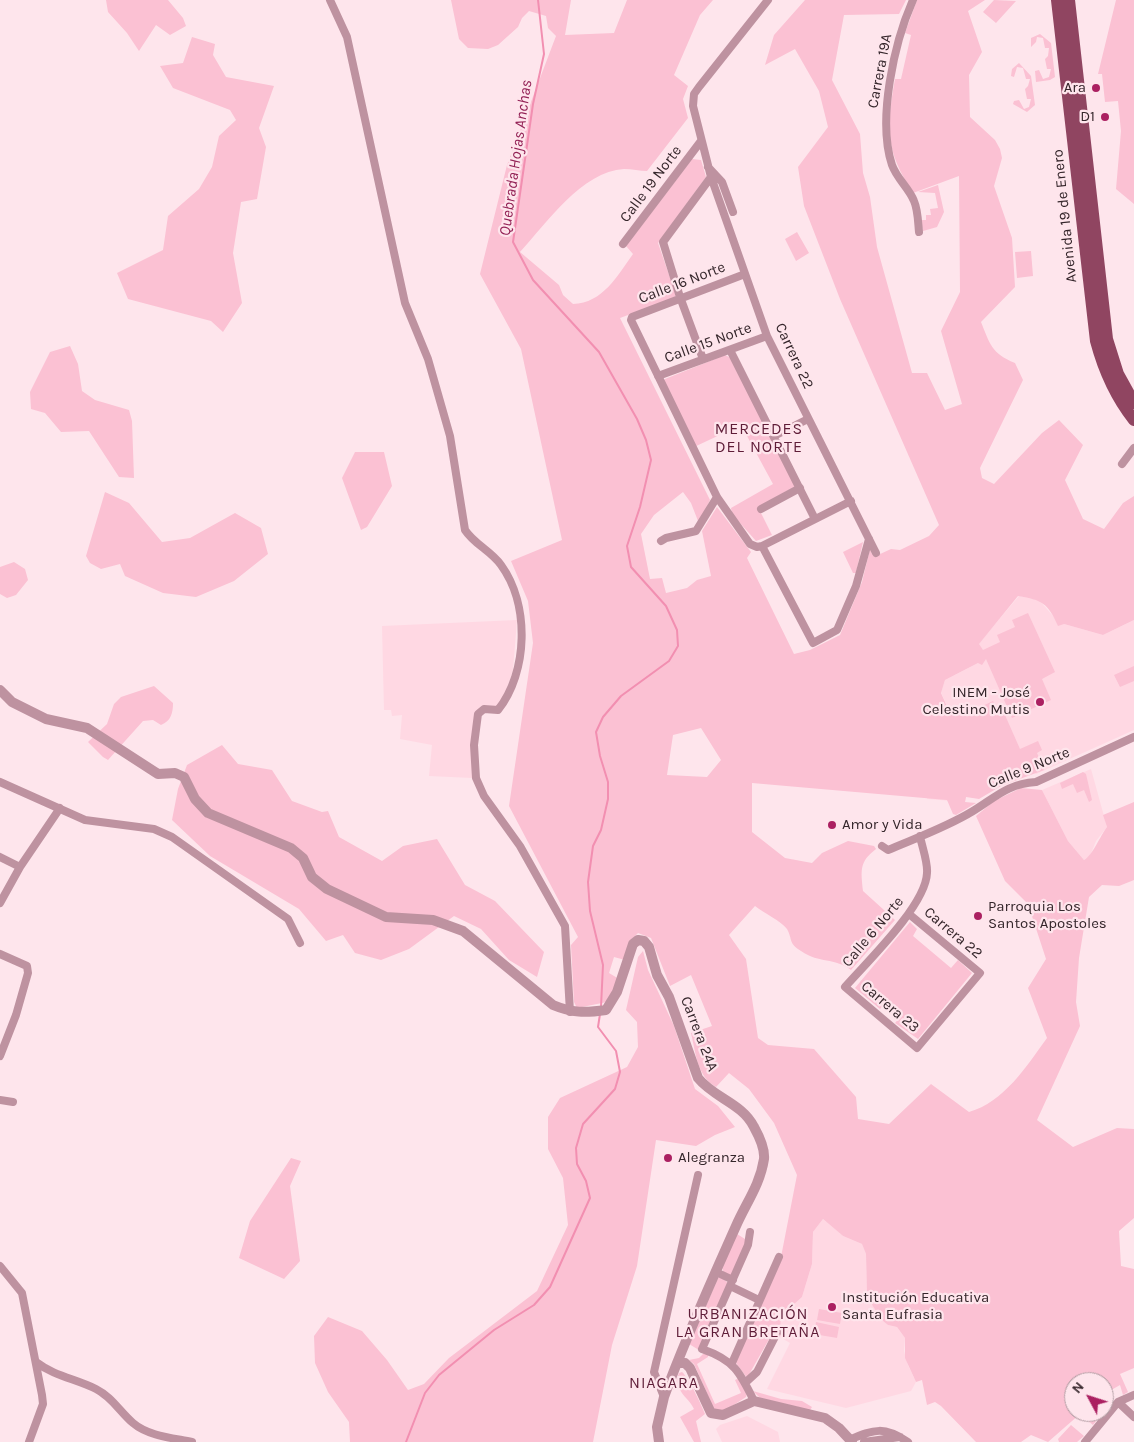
<!DOCTYPE html>
<html>
<head>
<meta charset="utf-8">
<style>
  body { margin:0 }
  #map { position:relative; width:1134px; height:1442px; overflow:hidden; background:#fee5ec; font-family:Karla,sans-serif }
  canvas { display:block }
  .north { position:absolute; left:1064px; top:1372px; width:50px; height:50px; box-sizing:border-box; background:#fee5ec; border:1px solid #ae999f; border-radius:50%; rotate:310deg; font-size:14px; font-weight:700; line-height:20px; text-align:center; color:#35262b }
  .north::after { content:''; display:block; margin:auto; width:18px; height:22px; background:#ab2061; clip-path:polygon(50% 0,100% 100%,50% 72%,0 100%) }
</style>
</head>
<body>
<div id="map">
<canvas width="1134" height="1442"></canvas>
<div class="north">N</div>
</div>
<script>
const ctx = document.querySelector('canvas').getContext('2d');
ctx.lineJoin = 'round';
function fill(path, color) {
  ctx.fillStyle = color;
  ctx.fill(path, 'evenodd');
}
function stroke(path, color, width, dash) {
  ctx.strokeStyle = color;
  ctx.lineWidth = width;
  ctx.lineCap = dash ? 'butt' : 'round';
  ctx.setLineDash(dash || []);
  ctx.stroke(path);
}
function write(font, color, halo, rows, align = 'center') {
  ctx.font = font + ' Karla,sans-serif';
  ctx.lineWidth = 4.5;
  ctx.setLineDash([]);
  ctx.textBaseline = 'middle';
  ctx.strokeStyle = halo;
  ctx.fillStyle = color;
  for (const [text, x, y, turn = 0] of rows) {
    ctx.save();
    ctx.translate(x, y);
    ctx.rotate((+turn || 0) * Math.PI / 180);
    ctx.textAlign = isNaN(turn) ? turn : align;
    if (halo) ctx.strokeText(text, 0, 0);
    ctx.fillText(text, 0, 0);
    ctx.restore();
  }
}
fill(new Path2D(`
  M1019 596 1039 600 1054 617 1064 624 1103 635 1134 620V730L1036 774 1028 769 966 797 965 802 927 799 949 711 941 692 945 680 978 663 979 643Z
  M517 620 513 670 504 698 497 706 480 707 474 717 472 778 429 776 432 745 400 739 402 715 392 716 391 710H384L382 626Z
  M1091 769 1107 827 1096 841 1090 856 1084 860 1068 841 1042 790Z
  M823 1219 843 1236 862 1244 866 1254 867 1297 888 1325 897 1327 905 1338 904 1351 908 1365 916 1382 911 1391 846 1408 767 1389 790 1343 778 1336 781 1316 802 1297 812 1264 813 1232Z
  M747 1416 778 1432 780 1442H722L716 1429 720 1425Z`), '#ffd8e3');
fill(new Path2D(`
  M106 0H168L183 18 186 26 170 35 156 25 139 51 127 33 108 12Z
  M451 0H571L565 35 614 33 627 0H713L700 15 674 75 688 86 683 99 688 118 647 171C640 171 632 169 624 169 582 171 546 224 520 252L559 285 563 295 573 304C603 303 617 276 633 254L626 246 692 159 701 160 706 177 658 243 676 295 674 298 620 318 710 500 700 521H698L691 503 683 492 654 515 641 534 650 579 662 578 666 593 687 588 697 580 711 576 702 531 717 507 751 552 747 558 794 654 810 650 840 635 862 582 870 549 872 554 878 555 891 549 900 550 929 536 939 525 840 299 804 206 798 167 828 127 819 91 795 49 765 65 774 35 805 0H906L899 14 844 15 832 80 860 134 863 173 870 197 877 247 912 373H927L945 410 962 404 941 331 960 292 959 176 913 193C885 149 886 129 895 79H901L911 35 905 33 917 0H985L968 11 982 52 969 75 970 117 995 140 1000 149 1002 158 994 186 1012 238 1015 287 981 322C990 344 991 353 1015 363L1023 380 980 468 982 478 994 484 1042 433 1059 420 1083 445 1065 480 1083 519 1104 529 1123 503 1134 496V620L1103 635 1064 624 1058 626C1048 603 1042 600 1018 596L979 644 983 650 1000 642 997 635 1015 627 1012 620 1028 613 1055 672 1042 679 1051 700 1012 718 986 659 982 665 978 663 945 680 941 693 949 711 961 716 993 701 997 708 1001 706 1020 749 1038 741 1042 750 1037 753 1044 770 1001 786 979 799 966 797 965 802 976 803 956 815 953 814 947 800 752 783V832L785 858 812 863 822 853 848 841 874 846 876 849C859 862 861 870 863 891L895 920 851 970C834 957 820 964 801 951 788 943 793 940 787 929 781 921 764 913 755 906L729 935 746 959 758 1038 768 1045 814 1049 856 1097 858 1119 889 1124 931 1084 969 1112C1004 1102 1026 1067 1047 1038L1028 988 1046 959 1028 904 1005 881 976 816 994 801 1021 788 1042 790 1068 841 1084 860C1093 855 1100 836 1107 827L1103 815 1134 802V880L1119 886 1102 885 1089 897 1079 958 1076 1002 1080 1026 1037 1120 1073 1147 1117 1128 1134 1129V1218L1119 1231 1121 1266 1134 1269V1368L1120 1374 1128 1392 1123 1395 1120 1385 1106 1393 1104 1382H1074V1412H1103L1093 1425 1080 1414 1048 1442 1031 1435 1021 1442H976L941 1406 935 1402 927 1405 922 1380 916 1382 905 1358V1338L897 1327 888 1325 882 1320 867 1297 866 1254 862 1244 843 1236 823 1219 813 1232 812 1264 802 1297 781 1316 780 1329 776 1327 747 1378 736 1363 737 1356 781 1257 797 1175 774 1123 749 1089 729 1073 716 1087C697 1076 696 1054 691 1033L712 1026 691 975 670 986 651 938 638 933 630 941 625 960 614 957 609 973 619 979 607 1002 577 1008 574 1002 571 945 578 937 509 806 533 643 528 601 511 561 562 540 521 349 480 274 507 165 556 36 548 28 546 16 529 11 522 18 518 27 498 45 488 49 468 48 459 39ZM701 728 721 760 707 777 667 775 673 735Z
  M994 0 1016 1 996 23 983 12Z
  M1116 0H1134V204L1116 189 1121 131 1118 101 1105 102 1102 74H1098Z
  M1040 34 1051 43 1055 77 1050 80 1036 82 1035 71 1039 70 1043 79 1049 77 1051 69H1047L1045 59 1048 56 1049 48H1045L1043 38 1037 37 1036 42 1031 47V38Z
  M192 37 215 44 213 55 226 77 274 86 259 128 266 147 257 199 241 202 233 253 242 303 223 332 211 321 128 299 117 273 163 250 168 216 199 189 212 167 219 136 236 120 230 110 173 88 160 66 183 63Z
  M1019 63 1031 76 1035 105 1027 112 1013 104 1014 101 1019 100 1024 109 1029 107 1031 99H1027L1025 89 1028 86 1030 79H1026L1023 68 1017 67 1014 77 1011 76 1012 69Z
  M938 185 944 212 937 227 923 231 920 220H926V215H931L930 209 938 208 935 193 918 192Z
  M797 232 809 253 796 261 785 239Z
  M1031 251 1033 276 1017 278 1015 252Z
  M70 346 78 364 82 391 95 400 129 410 132 421 134 478 119 477 89 431 61 432 45 413 31 409 30 392 50 352Z
  M725 355 731 358 796 486 758 507 772 535 756 541 732 514 731 508 773 484 741 425 692 448 659 386 665 379Z
  M355 452H384L392 486 367 527 361 530 342 478Z
  M105 492 129 503 162 542 190 538 235 513 261 528 268 554 234 581 196 597 163 593 125 576 120 564 101 569 90 563 86 556Z
  M863 542 856 573H853L843 552Z
  M14 562 25 569 28 580 16 595 7 598 0 594V567Z
  M1134 666V681L1120 687 1114 675Z
  M154 686 173 703C173 713 171 721 161 725L153 720 143 721 108 760 103 757 88 742 107 724 114 704 121 697Z
  M222 745 238 764 272 770 292 801 322 812 328 811 339 837 382 861 403 846 437 839 465 885 495 901 544 952 537 977 509 960 481 929 454 916 409 949 381 960 355 953 343 935 326 941 299 909 210 856 172 820 178 789 187 765Z
  M1083 772 1086 774 1092 800 1089 802 1084 790 1077 793 1073 784 1062 789 1060 783Z
  M910 922 917 929 913 936 951 968 958 960 972 973 918 1039 895 1023 902 1015 886 1002 880 1009 855 988Z
  M643 951 648 970 674 1026 695 1089 718 1106 735 1127 715 1135 696 1146 656 1140 637 1266 612 1345 593 1442H350L349 1422 328 1392 315 1363 314 1336 328 1317 362 1331 387 1360 408 1390 424 1384 449 1358 537 1291 568 1225 563 1178 548 1149V1117L560 1098 627 1067 638 1047 637 1022 626 1010 638 957Z
  M291 1158 301 1161 290 1186 300 1261 284 1279 239 1258 250 1221Z
  M737 1234 745 1239 746 1244 731 1276 724 1273 722 1268Z
  M721 1277 728 1283 699 1350 689 1344 718 1278Z
  M819 1309 842 1313 840 1324 817 1320Z
  M816 1322 839 1327 837 1338 814 1334Z
  M703 1354H708V1357L697 1364 715 1404 741 1393 735 1380 739 1378 747 1393 746 1397 723 1412 714 1409 694 1364 689 1360 699 1358Z
  M682 1372C688 1376 702 1406 705 1414L696 1421 701 1442H694L680 1417 694 1409C690 1400 683 1397 679 1388L673 1390 679 1373Z
  M753 1391 781 1399 802 1401 812 1407 810 1410 760 1398Z
  M1071 1425 1084 1436 1077 1442H1059L1058 1439Z`), '#fbc1d3');
stroke(new Path2D(`
  M538 0 544 54 533 104 513 242 533 280 599 352 637 419 646 440 651 460 640 507 627 546 631 567 666 606 677 630 678 646 669 661 621 696 603 717 596 732 600 756 608 782V799L601 830 593 846 588 882 590 911 603 965 601 1007
  M406 1442 425 1393 439 1375 494 1330 534 1305 550 1287 590 1198 586 1181 577 1164 576 1148 583 1124 615 1089 620 1072 616 1051 598 1027 600 1014`), '#f28fb1', 2);
stroke(new Path2D(`
  M330 0 347 37 405 303 428 359 450 436 465 530C474 544 491 551 501 565 530 605 528 672 498 710L484 709 478 714 474 745 476 778 484 796 520 846 565 926 570 1012
  M768 0 699 87 694 94 693 106 711 177 767 336 876 553
  M913 0C894 43 877 120 892 165 897 179 909 188 914 201 918 210 918 222 919 232
  M708 167 722 182 733 212
  M623 244 701 141
  M745 274 632 317 631 320 717 497 750 544 757 547 762 546 851 501
  M730 350 815 519
  M703 359 680 297 663 242 711 177
  M658 376 767 336
  M774 436 808 419
  M1122 464 1134 448
  M761 509 800 488
  M661 541 666 538 696 531 717 497
  M762 546 813 643 837 630 856 586 869 539
  M0 782 85 820 154 829 172 837 288 919 300 943
  M882 846 888 850C916 838 947 827 973 811 996 797 1007 784 1036 782L1134 737
  M0 857 20 867
  M0 903 20 867 60 808
  M909 914 980 973 917 1048 845 987C867 962 926 905 927 873 928 862 922 847 920 836
  M0 954 27 966 28 973 16 1015 0 1056
  M0 1100 13 1102
  M750 1232 748 1245 702 1349C734 1360 740 1372 754 1401
  M0 1266 22 1293 42 1395 43 1404 29 1442
  M716 1272 733 1280
  M730 1286 759 1300
  M36 1362C54 1376 76 1379 96 1389 112 1397 120 1412 133 1423 148 1436 173 1438 192 1442
  M732 1363 779 1257
  M745 1383 757 1372 778 1331
  M664 1397 654 1372 698 1175
  M1118 1402 1134 1417
  M849 1440C875 1429 884 1426 908 1442
  M864 1442 900 1437
  M1085 1442 1118 1402 1134 1395`), '#be92a0', 8);
stroke(new Path2D(`
  M0 690 12 702 46 719 87 728 158 774 175 773 184 777 195 799 208 813 291 848 303 858 312 877 327 889 386 917 433 920 463 931 553 1005C572 1013 585 1013 606 1010L617 992 633 944 638 940 644 941 649 947 657 975 669 997 698 1078C714 1098 742 1103 754 1127 759 1136 765 1149 764 1159 760 1185 746 1203 736 1226 711 1282 685 1339 664 1397L657 1427 659 1442
  M677 1363H685L690 1368 711 1413 723 1415 754 1401 825 1418 839 1428 852 1442`), '#be92a0', 10);
stroke(new Path2D(`
  M1057 0 1096 341C1104 371 1115 396 1134 420
  M1069 0 1107 339 1118 374 1134 403`), '#904561', 12);
for (const [x, y, r, color] of [
  [1096,88,5,"#ab2061"],
  [1105,117,5,"#ab2061"],
  [1040,702,5,"#ab2061"],
  [832,825,5,"#ab2061"],
  [978,916,5,"#ab2061"],
  [668,1158,5,"#ab2061"],
  [832,1307,5,"#ab2061"]
]) {
  const dot = new Path2D();
  dot.arc(x, y, r, 0, 2 * Math.PI);
  ctx.fillStyle = color;
  ctx.fill(dot);
  stroke(dot, '#fee5ec', 2);
}
write('15px', '#35262b', '#fee5ec', [
  ["Carrera 19A",880,71,-79],
  ["Calle 19 Norte",651,184,-53],
  ["Avenida 19 de Enero",1065,216,-96],
  ["Calle 16 Norte",682,283,-21],
  ["Calle 15 Norte",708,343,-20],
  ["Carrera 22",794,356,65],
  ["Calle 9 Norte",1029,768,-22],
  ["Calle 6 Norte",873,932,-50],
  ["Carrera 22",953,933,40],
  ["Carrera 23",890,1007,40],
  ["Carrera 24A",699,1034,69]
]);
write('15px', '#35262b', '#fee5ec', [
  ["Ara",1086,88,"right"],
  ["D1",1095,117,"right"],
  ["INEM - José",1030,693,"right"],
  ["Celestino Mutis",1030,710,"right"],
  ["Amor y Vida",842,825],
  ["Parroquia Los",988,907],
  ["Santos Apostoles",988,924],
  ["Alegranza",678,1158],
  ["Institución Educativa",842,1298],
  ["Santa Eufrasia",842,1315]
], 'left');
write('italic 16px', '#932155', '#fee5ec', [
  ["Quebrada Hojas Anchas",516,158,-82]
]);
ctx.letterSpacing = '1px';
write('16px', '#5f1d38', '#fee5ec', [
  ["MERCEDES",759,429],
  ["DEL NORTE",759,447],
  ["URBANIZACIÓN",748,1314],
  ["LA GRAN BRETAÑA",748,1332],
  ["NIAGARA",664,1383]
]);
ctx.letterSpacing = '0px';
</script>
</body>
</html>
